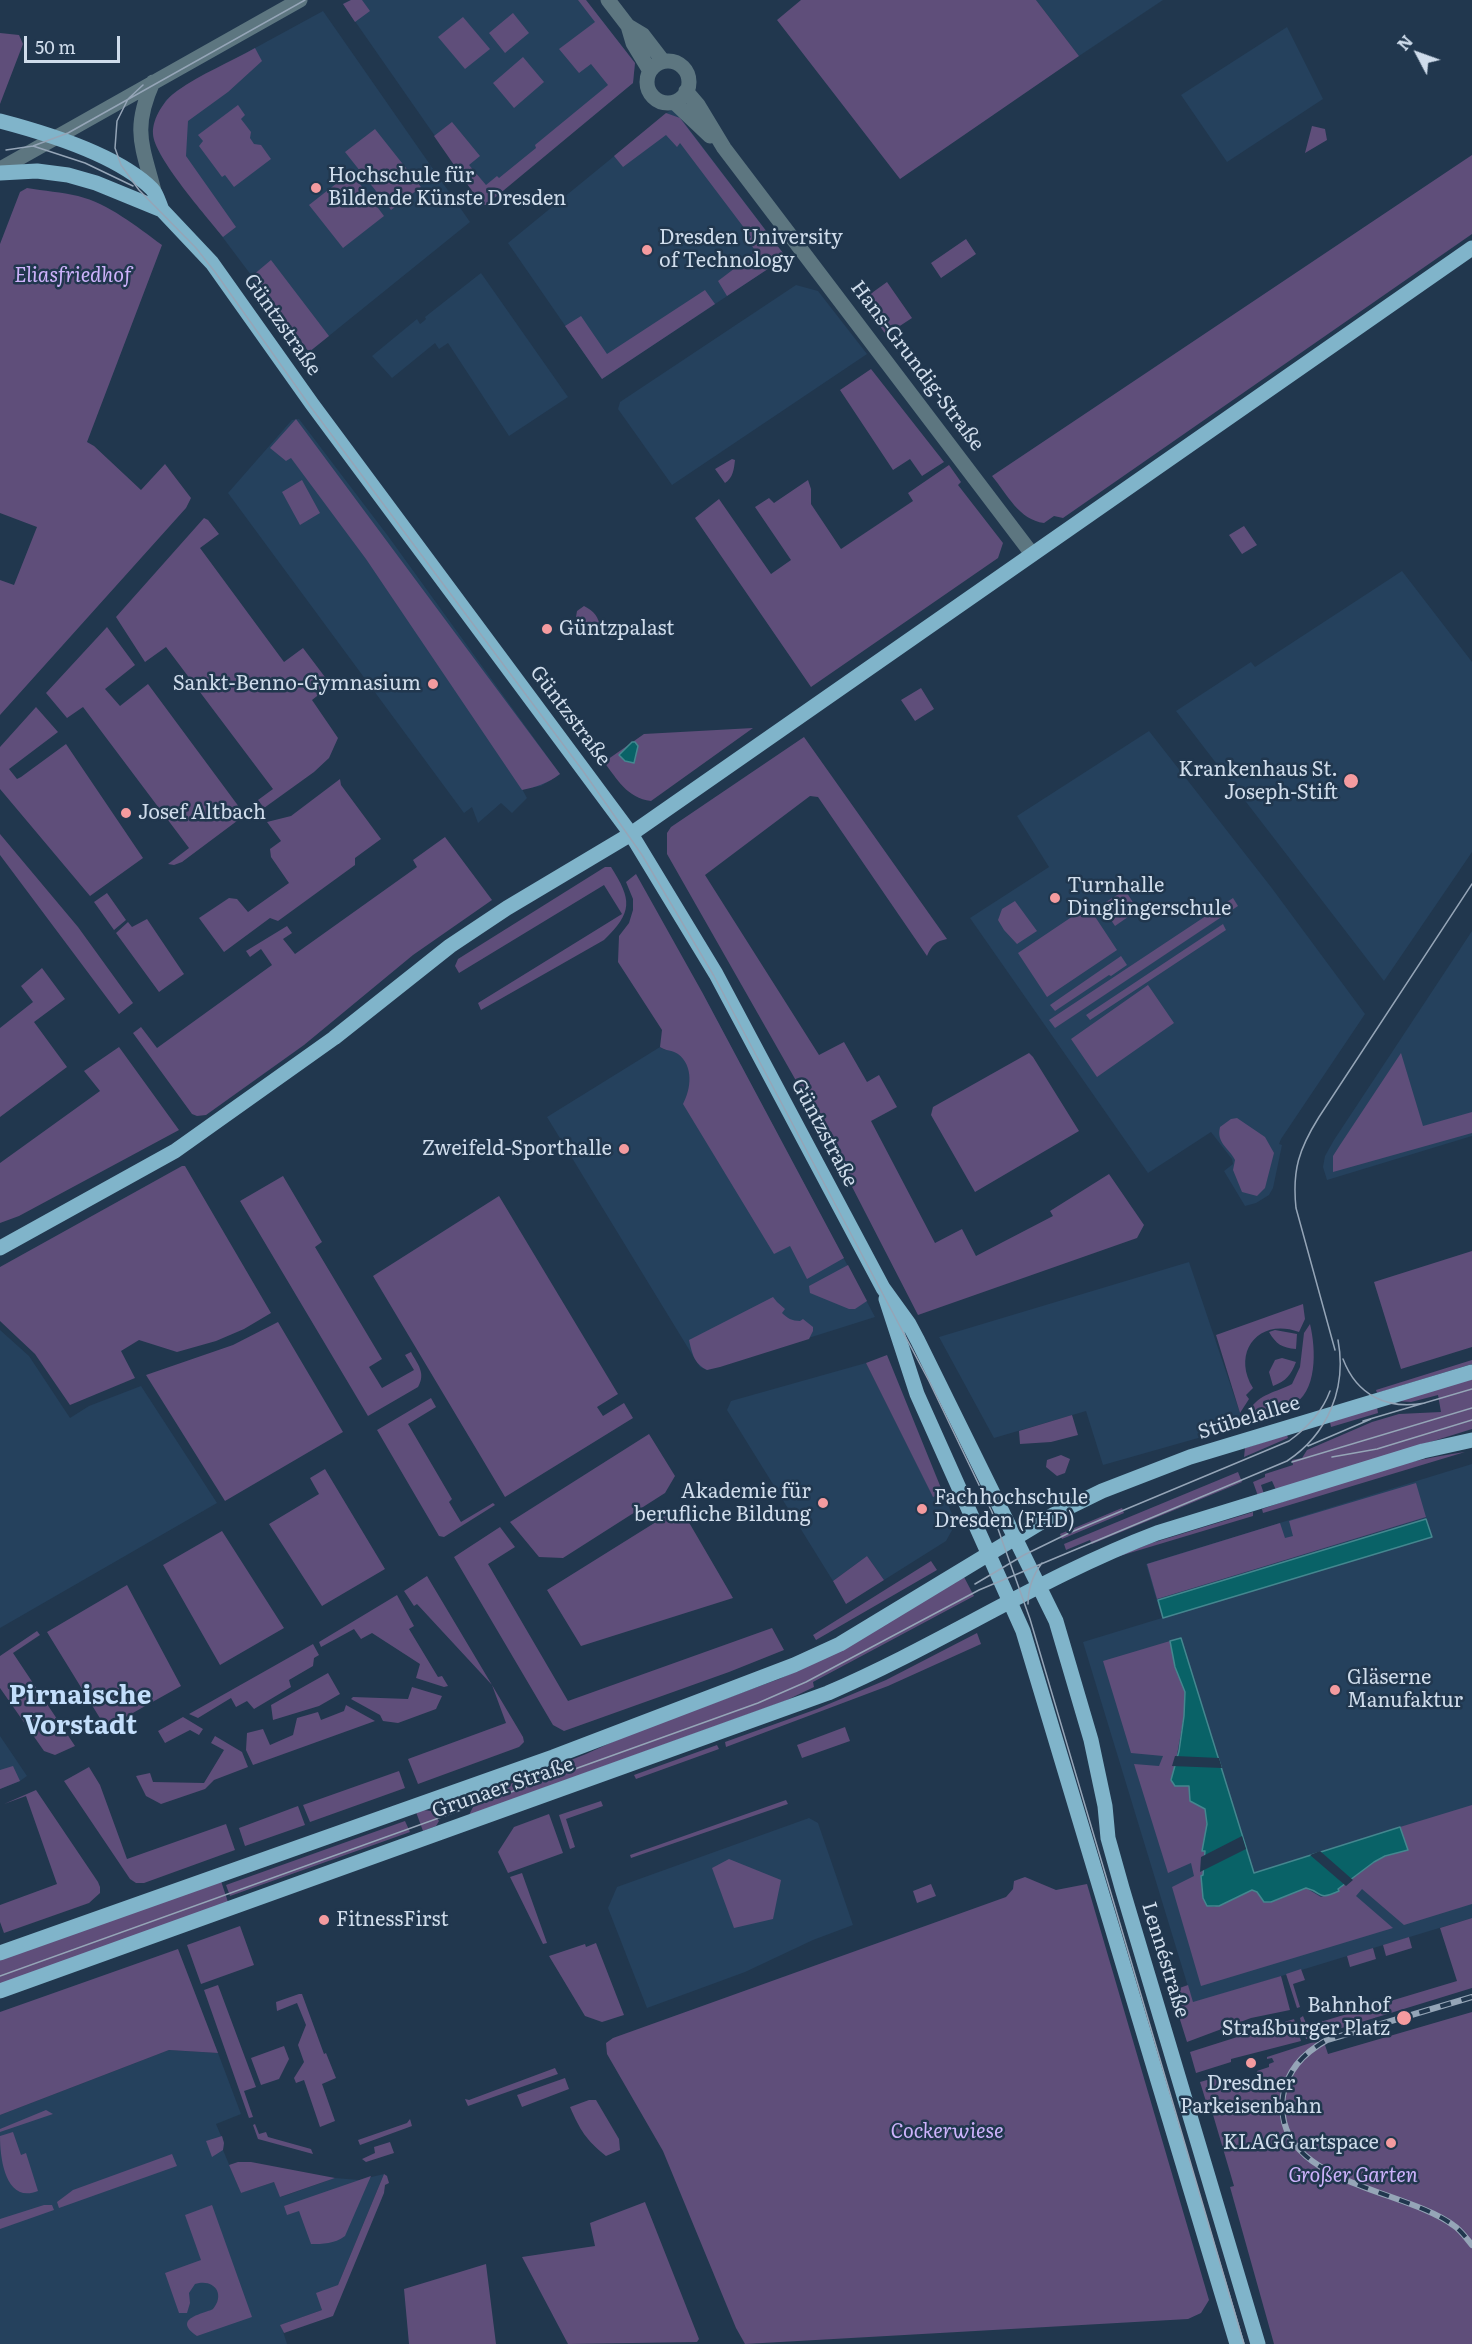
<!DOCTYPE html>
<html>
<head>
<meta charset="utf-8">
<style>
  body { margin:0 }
  #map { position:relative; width:1472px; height:2344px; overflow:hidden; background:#21374e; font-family:Literata,serif }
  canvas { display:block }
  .north { position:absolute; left:1388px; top:24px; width:60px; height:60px; -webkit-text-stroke:4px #21374e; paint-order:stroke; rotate:311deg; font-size:16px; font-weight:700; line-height:24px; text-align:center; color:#cfdceb }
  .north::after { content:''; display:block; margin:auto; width:21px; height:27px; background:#cfdceb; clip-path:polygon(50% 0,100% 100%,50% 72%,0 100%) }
  .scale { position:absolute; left:24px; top:36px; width:96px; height:27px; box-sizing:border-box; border:3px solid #cfdceb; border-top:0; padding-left:8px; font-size:18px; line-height:21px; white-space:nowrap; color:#cfdceb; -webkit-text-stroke:4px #21374e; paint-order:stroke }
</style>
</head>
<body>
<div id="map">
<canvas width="1472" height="2344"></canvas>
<div class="north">N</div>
<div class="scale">50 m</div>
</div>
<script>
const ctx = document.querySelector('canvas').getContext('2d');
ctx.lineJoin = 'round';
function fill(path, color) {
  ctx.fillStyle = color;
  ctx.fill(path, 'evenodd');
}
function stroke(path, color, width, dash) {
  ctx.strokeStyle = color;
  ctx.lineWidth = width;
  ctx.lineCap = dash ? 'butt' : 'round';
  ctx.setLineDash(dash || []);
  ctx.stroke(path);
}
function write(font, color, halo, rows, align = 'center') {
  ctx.font = font + ' Literata,serif';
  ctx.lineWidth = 5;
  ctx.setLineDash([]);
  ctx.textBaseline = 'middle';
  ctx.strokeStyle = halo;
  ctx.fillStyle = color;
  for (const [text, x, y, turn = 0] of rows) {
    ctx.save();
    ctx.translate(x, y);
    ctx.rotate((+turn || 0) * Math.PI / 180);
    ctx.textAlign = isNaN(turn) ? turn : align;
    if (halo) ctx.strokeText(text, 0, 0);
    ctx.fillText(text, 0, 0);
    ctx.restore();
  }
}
fill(new Path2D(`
  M351 0H586L635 63 633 83 483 205 343 4Z
  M1036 0H1163L1079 56Z
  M323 11 470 222 309 352 160 154 153 134 158 115 166 100 178 90Z
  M1287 27 1323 99 1227 162 1181 95Z
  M673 108 786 257 602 379 508 243Z
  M481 273 568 397 509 436 448 343 439 349 435 343 392 378 372 356 417 319 420 324 424 321 426 319 425 317Z
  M796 285 818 291 867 354 672 485 618 409 620 402Z
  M299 419 388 536 560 774 541 786 522 789 527 798 512 813 501 803 478 823 472 807 464 813 228 493 292 420Z
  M1402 571 1472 662V852L1384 981 1176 711 1251 662 1255 667Z
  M1149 731 1271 887 1365 1014 1281 1139 1279 1144 1282 1145 1273 1188 1269 1195 1256 1203 1245 1206 1224 1171 1233 1164 1232 1159 1211 1132 1148 1173 970 918 1049 867 1017 816Z
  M1472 931V1136L1327 1180 1323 1167 1325 1156 1334 1140Z
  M702 992 875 1317 707 1370 700 1367 693 1356 547 1117 660 1047 665 1050Z
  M1189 1262 1244 1425 1103 1465 1086 1411 994 1438 939 1337Z
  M0 1330 29 1356 70 1418 89 1406 141 1386 217 1503 0 1628Z
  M866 1363 933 1496 943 1493 956 1523 946 1541 884 1580 867 1556 833 1581 727 1410 731 1401Z
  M1472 1464V1918L1193 2003 1083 1642 1162 1618 1146 1564Z
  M0 1736 27 1776 20 1781 0 1789Z
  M809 1818 818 1823 853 1925 813 1940 745 1972 647 2008 608 1908 617 1887Z
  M169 2050 218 2053 241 2114 216 2124 224 2143 223 2150 241 2193 274 2182 281 2197 335 2178 359 2180 384 2174 338 2285 322 2310 281 2325 287 2344H0V2115Z`), '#25415d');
fill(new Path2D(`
  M351 0H362L370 11 355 22 343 4Z
  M578 0H586L635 63 633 83 486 205 481 204 434 136 452 122 480 156 469 165 486 185 497 176 499 178 536 148 535 145 608 85 591 64 579 73 559 49 595 22Z
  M801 0H1036L1079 56 900 179 777 20Z
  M513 13 529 33 505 53 489 33Z
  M463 17 490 49 465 69 438 37Z
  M0 33 19 35 23 44 0 104Z
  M255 48 262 61 228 92 188 121 186 156 236 227 223 237C207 217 154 157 153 134 152 118 165 99 177 91 201 74 230 62 255 48Z
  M523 57 544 82 514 108 493 83Z
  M238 105 245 115 241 119 251 132 250 138 254 144 261 145 271 159 234 187 225 175 222 177 199 146 203 141 198 135Z
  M666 113 680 118 786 257 727 296 718 281 756 252 748 240 751 237 680 143 677 147 666 135 623 167 614 156Z
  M1312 126 1325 129 1327 140 1305 153Z
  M375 129 421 187 391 210 345 152Z
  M1472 155V234L1063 518 1054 516 1044 523C1019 520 1007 494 992 476Z
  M351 172 384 216 343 248 309 205Z
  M27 188C44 191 62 192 78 196 109 204 136 226 162 245L87 442 94 446 141 490 165 464 191 498 186 508 0 715V580L14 585 37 527 0 513V244L20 192Z
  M966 239 976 254 941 278 931 263Z
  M271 260 329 336 309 352 252 276Z
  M887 282 912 318 886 335 862 300Z
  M705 290 715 304 602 379 565 326 581 316 607 354Z
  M871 369 944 462 922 476 910 459 893 470 840 390Z
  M296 419 560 774C548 783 537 787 522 790L366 559 291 458 286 461 270 448Z
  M732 459 735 460C734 469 733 478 725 483L715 469Z
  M949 465 961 482 958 485 1003 543 998 558 811 687 695 518 719 499 771 574 791 560 755 507 769 498 774 503 808 480 811 489V504L841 549 913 501 908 493Z
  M302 480 320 513 300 525 282 492Z
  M204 518 208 520 219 534 200 548 284 662 303 648 331 685 312 700 338 738 329 758 314 772 264 808 258 800 273 789 166 647 145 662 116 617Z
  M1244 526 1257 545 1242 554 1229 535Z
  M584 606C594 611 599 617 600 628L593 633 587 632 576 617 577 611Z
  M107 627 135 665 105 689 120 706 148 684 245 815 182 862 174 865 168 864 189 848 83 707 67 718 46 693Z
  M921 688 934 709 915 721 901 700Z
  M36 707 58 732 9 769 17 779 21 777 66 744 143 858 90 896 0 789V747Z
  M753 728 651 801C627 798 617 779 604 762L644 734Z
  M804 737 947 939C936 941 931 946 927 956L818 797 810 796 705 875 819 1055 844 1042 867 1082 879 1075 897 1107 871 1121 935 1243 962 1229 976 1256 1053 1216 1050 1211 1109 1174 1144 1225 1137 1238 918 1315 811 1107 667 854V833L671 827Z
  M340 779 341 785 381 839 355 858V865L278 921 270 918 224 952 199 918 229 898 237 899 248 912 289 883 271 857 270 849 281 841 267 822 291 816Z
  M0 834 78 927 133 1003 119 1014 0 855Z
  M445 837 492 900 413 955 304 1045 206 1115 197 1116 192 1114 133 1033 141 1027 157 1048 272 965 261 949 250 957 246 951 287 926 292 933 283 939 295 954 417 867 413 860Z
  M605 867H611C632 900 633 912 604 940L481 1010 478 1003 622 914 604 885 459 973 455 966 458 959Z
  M636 874 702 992 844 1258 807 1279 790 1246 774 1254 683 1104C691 1089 694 1066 678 1054 672 1050 666 1051 660 1047L662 1030 618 962 619 936 629 923 633 910V899L626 882Z
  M1125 890 1138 910 1115 926 1101 905Z
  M107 893 126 920 114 930 94 902Z
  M1233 898 1238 906 1055 1028 1049 1020Z
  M1015 901 1037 931 1017 944 1004 930 998 920 1002 909Z
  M1088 906 1117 950 1047 997 1018 953Z
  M147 919 184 974 159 992 116 933 128 922 132 927Z
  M1223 924 1226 930 1090 1020 1086 1015Z
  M1121 956 1127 965 1111 976 1109 975 1055 1011 1050 1005Z
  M42 968 65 999 34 1022 67 1067 0 1117V1028L33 1002 21 986Z
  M1148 985 1174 1023 1097 1077 1071 1039Z
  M119 1047 179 1130 19 1216 0 1223V1163L100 1091 84 1071Z
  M1029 1053 1033 1057 1079 1131 975 1192 931 1115 933 1107Z
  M1401 1053 1423 1126 1472 1112V1133L1333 1172V1156L1340 1145Z
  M1237 1118 1265 1137 1274 1153 1265 1188 1257 1196 1242 1192 1233 1170 1235 1160C1229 1148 1216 1143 1220 1127L1231 1119Z
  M182 1166H185L271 1313 244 1329 216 1341 177 1352 139 1340 121 1351 135 1378 70 1405 35 1354 0 1321V1267Z
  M283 1176 322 1242 315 1247 382 1359 369 1367 382 1388 414 1370 405 1355 411 1352C418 1365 426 1373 418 1387L368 1416 240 1201Z
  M499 1196 618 1394 597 1407 603 1416 624 1403 633 1418 505 1497 373 1276Z
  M1472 1251V1347L1401 1369 1374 1282Z
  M848 1265 867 1301 855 1309H849L810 1293 809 1286Z
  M773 1297 777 1302 785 1309 782 1313C787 1318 792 1321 800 1321L803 1319 813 1327V1331L809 1339 720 1367 707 1370C694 1364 692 1353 689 1340Z
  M1303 1304 1305 1319 1299 1332C1259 1317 1231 1352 1253 1388L1246 1395 1249 1399 1240 1413 1216 1335Z
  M278 1322 343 1432 225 1501 146 1375 233 1345Z
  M1310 1324C1316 1349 1318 1393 1291 1406 1279 1413 1264 1415 1251 1420L1249 1411C1258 1394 1277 1392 1292 1384L1300 1367 1304 1333Z
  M1275 1330 1297 1334 1296 1349C1282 1348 1276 1344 1269 1332Z
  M887 1355 943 1493 933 1497 866 1363Z
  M1282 1358 1296 1362C1291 1375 1286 1381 1273 1386L1269 1372 1275 1360Z
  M1472 1360V1364L1377 1393 1376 1390Z
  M1472 1379V1429L1276 1490 1272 1481 1261 1485 1264 1494 1258 1496 1253 1482 1265 1477V1474L1293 1465 1292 1460 1302 1458 1307 1450 1372 1422 1399 1414 1441 1412 1438 1395 1411 1402 1397 1401Z
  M431 1398 436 1407 408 1424 452 1499 449 1502 461 1522 493 1503 495 1505 444 1537 439 1536 377 1430Z
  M1377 1407 1378 1413 1331 1427 1330 1422Z
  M1072 1415 1078 1435 1051 1442 1020 1444 1019 1431Z
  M649 1434 675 1476 665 1493 563 1558 539 1557 510 1522Z
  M1287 1435 1288 1438 1244 1457 1245 1448Z
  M1465 1452 1263 1513 1262 1509C1329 1487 1395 1461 1465 1452Z
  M1061 1455 1070 1459 1065 1473 1057 1476 1046 1467 1047 1460Z
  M325 1469 385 1569 322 1606 269 1524 319 1494 310 1478Z
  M1238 1472 1242 1482 1235 1485 1092 1544 1090 1540 1066 1550 1064 1544Z
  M1416 1483 1426 1517 1157 1599 1147 1564 1280 1523 1285 1538 1293 1536 1289 1521Z
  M680 1507 733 1598 581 1646 547 1590Z
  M1122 1508 1124 1513 1062 1539 1060 1534Z
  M1253 1512V1516L1113 1558 1152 1543Z
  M500 1527 515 1547 488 1564 568 1701 772 1628 784 1650 729 1672 564 1731 553 1725 454 1557Z
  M222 1531 284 1628 220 1665 163 1565Z
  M867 1556 884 1580 846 1604 833 1581Z
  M931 1561 937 1570 816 1640 813 1635Z
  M427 1576 523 1737 524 1742 519 1747 418 1784 408 1759 506 1723 492 1685 417 1604 414 1606 404 1591Z
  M964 1577 974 1596 813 1682 814 1687 785 1701 469 1815 475 1803 490 1792 586 1754 632 1733 779 1679 823 1659Z
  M127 1585 181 1686 106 1728 47 1632Z
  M397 1595 414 1626 409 1629 438 1677 442 1676 448 1686 444 1687 416 1678 420 1664 372 1633 361 1639 354 1629 321 1647 319 1642Z
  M37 1631 40 1635 13 1653 75 1746 55 1755 44 1751 0 1688V1656Z
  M977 1633 981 1644 888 1686 726 1747 725 1742 817 1709 886 1680Z
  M1170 1641 1175 1667 1185 1692 1184 1716 1174 1771 1190 1787 1189 1795 1193 1802 1203 1806 1207 1814V1906L1214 1907 1252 1890H1255L1271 1902 1306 1888 1321 1897C1352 1886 1369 1855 1407 1850L1400 1827 1472 1805V1904L1404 1925 1362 1889 1356 1896 1393 1928 1201 1986 1172 1887 1194 1876 1191 1863 1168 1873 1134 1764 1159 1766 1163 1756 1131 1753 1103 1661Z
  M313 1644 319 1655 314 1658 313 1666 289 1680 291 1687 254 1709 247 1701 236 1707 231 1698 198 1718 189 1714Z
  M328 1673 340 1694 319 1706 273 1720 271 1705Z
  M412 1687 442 1696 436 1709 398 1723 383 1721 380 1715 351 1699 353 1697 408 1699Z
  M346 1705 375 1721 253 1765 246 1750 247 1733 263 1729 270 1745 293 1735 297 1718 318 1712 321 1720 344 1711Z
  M183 1717 203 1729 199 1735 190 1730 165 1743 158 1731Z
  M845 1727 850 1741 802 1758 797 1745Z
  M215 1736 242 1752 248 1767 214 1780 205 1789 161 1804 146 1796 136 1776 150 1773 153 1782 204 1783 224 1750 211 1743Z
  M717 1745 719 1749 636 1779 634 1775Z
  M13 1766 20 1781 0 1789V1770Z
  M89 1767 100 1785 127 1859 226 1824 235 1850 144 1883H136L130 1879 64 1781Z
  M399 1771 405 1788 310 1822 303 1805Z
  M36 1790 98 1882 100 1887V1893L89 1903 4 1933 0 1922V1905L57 1884 26 1796 4 1804Z
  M786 1800 788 1804 631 1858 630 1855Z
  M601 1801 603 1806 566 1819 575 1847 570 1849 559 1815Z
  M298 1806 305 1825 245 1846 239 1828Z
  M423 1810 432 1811 439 1821 436 1826 423 1831 416 1812Z
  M549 1814 563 1853 508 1873 498 1852 514 1827Z
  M405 1821 410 1832 230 1896 226 1885Z
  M729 1859 781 1880 773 1919 734 1928 712 1868Z
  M522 1873 547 1943 543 1944 510 1877Z
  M1025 1877 1056 1890 1087 1884 1209 2300 1201 2313 1188 2319 745 2344 736 2328 663 2151 607 2054 606 2043 613 2038 1006 1897 1013 1889 1014 1881Z
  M221 1881 228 1902 0 1984V1960Z
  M931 1884 936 1896 917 1903 913 1891Z
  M1472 1918V1988L1306 2039 1300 2018 1303 2016 1307 2026 1457 1981 1440 1928Z
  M240 1926 254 1965 201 1984 187 1945Z
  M1409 1937 1412 1948 1386 1956 1383 1945Z
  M596 1943 624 2015 602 2022 585 2016 549 1956 585 1944 586 1947Z
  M1373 1948 1376 1959 1350 1967 1347 1956Z
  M178 1949 218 2053 169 2050 0 2115V2012Z
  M1301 1969 1305 1980 1293 1984 1300 2007 1297 2008 1286 1974Z
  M1281 1976 1290 2010 1251 2018 1187 2042 1171 1991 1188 1985 1193 2002Z
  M218 1985 256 2087 244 2091 253 2117 249 2118 204 1990Z
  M299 1994H302L324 2054 326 2053 336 2078 322 2084 335 2121 320 2127 304 2080 296 2083 294 2078 304 2062 298 2045 306 2025 297 2003 277 2011 276 2002Z
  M1472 2012V2344H1274L1230 2187 1234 2186 1211 2108H1208L1200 2082 1221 2076 1225 2087 1258 2077 1257 2071 1269 2067V2064L1274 2062 1272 2058 1267 2059V2057L1323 2039 1328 2054Z
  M1294 2019 1301 2041 1231 2059V2062L1196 2073 1190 2052Z
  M284 2046 289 2059 279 2079 261 2085 251 2058Z
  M555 2068 558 2074 468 2106 465 2099 469 2100Z
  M565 2078 569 2089 522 2107 517 2095Z
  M589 2100H596L619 2139 620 2150 606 2156C586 2140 580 2130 570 2107Z
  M46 2110 53 2114 0 2132V2129Z
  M410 2119 412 2126 360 2145 358 2140 407 2123Z
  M255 2124 259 2134 266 2132 268 2137 311 2149 313 2154 258 2139 253 2125Z
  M13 2132 21 2155 26 2153 38 2191C6 2204 0 2160 0 2136Z
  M222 2136 224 2143 223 2150 212 2157 206 2141Z
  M390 2142 394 2153 366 2162 362 2159 375 2153 374 2147Z
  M172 2154 177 2166 59 2208 57 2202 73 2190Z
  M238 2162H251L335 2178 280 2197 274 2182 241 2193 229 2165Z
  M384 2174 387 2176 389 2183 385 2185 384 2193 333 2316 284 2333 280 2325 322 2310 316 2293 338 2285Z
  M371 2176 345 2236C334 2244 323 2244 311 2244L299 2211 287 2215 284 2206Z
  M645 2202 699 2339 697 2342 568 2344 522 2257 595 2246 590 2223Z
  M44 2205H52L54 2210 0 2229V2219Z
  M212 2205 252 2317 197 2336C171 2318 204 2314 213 2309 226 2293 213 2278 195 2284L189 2293 190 2303 187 2313H179L165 2273 201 2260 185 2215Z
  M486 2264 496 2344H409L404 2289Z`), '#5f4e7a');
const water = new Path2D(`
  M632 742H635L638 746 634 763 625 761 619 755Z
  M1426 1519 1432 1537 1163 1618 1158 1600Z
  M1181 1638 1254 1873 1400 1827 1408 1850 1385 1856 1374 1862 1338 1889 1339 1891C1316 1901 1325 1893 1306 1888L1271 1902H1264L1257 1892 1252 1890 1219 1906H1207L1203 1898 1201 1876 1203 1875 1205 1851H1202L1207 1824 1205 1809 1190 1801 1189 1786H1175L1171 1780 1179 1751 1184 1716 1185 1692 1175 1667 1170 1641Z`);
fill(water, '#096267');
stroke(water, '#44878f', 1.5);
fill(new Path2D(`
  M1175 1756 1219 1758 1222 1768 1172 1766Z
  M1242 1836 1246 1849 1200 1872 1201 1857Z
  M1320 1851 1353 1880 1346 1886 1310 1855Z`), '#21374e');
stroke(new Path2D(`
  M608 0 628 26 643 35 663 61
  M628 26 633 43 650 71
  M647 82a21 21 0 1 1 42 0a21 21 0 1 1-42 0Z
  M153 82C132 129 142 145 154 191
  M686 91 698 105 724 148 1032 554
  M674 102 710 136
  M0 169 300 0`), '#5d7680', 15);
stroke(new Path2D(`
  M0 121C46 133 118 155 152 189 157 194 159 203 162 210
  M0 173 37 171 68 175 96 183 162 210 212 263 312 404 631 834 716 974 883 1288 909 1324 918 1341 1056 1621 1091 1740 1105 1806 1108 1838 1122 1888 1258 2344
  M0 1248 175 1151 334 1038 450 946 507 908 631 834 1472 248
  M886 1299 917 1394 1023 1631 1237 2344
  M0 1953 553 1757 794 1665 840 1644 1053 1515 1102 1491 1190 1457 1472 1372
  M0 1991 828 1693C940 1645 1043 1576 1157 1533L1423 1451 1472 1440`), '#80b4ca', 15);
stroke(new Path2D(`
  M143 85 128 99 117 121 115 148 121 165 139 190 196 248 215 272 310 406 583 771 642 855 714 976 929 1381 992 1512 1030 1619 1244 2344
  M33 146 85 163 133 186
  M6 150 33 146 68 133 305 0
  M1335 1350 1296 1208C1292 1170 1299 1149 1319 1117L1472 884
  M1343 1359C1357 1396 1388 1410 1425 1403
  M1363 1421 1472 1389
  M1308 1446 1371 1419
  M1332 1457 1377 1449 1472 1420
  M1292 1462 1472 1408
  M975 1584 1024 1555 1069 1533 1289 1441C1307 1428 1322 1413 1330 1391
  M1028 1604C1028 1588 1032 1576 1042 1563
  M0 1976 758 1703 806 1682 979 1590 1287 1461C1328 1434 1347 1388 1338 1340`), '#95a5b7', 1.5);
const rail = new Path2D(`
  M1472 1997 1327 2040C1305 2052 1287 2070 1283 2096 1271 2183 1403 2188 1453 2225 1461 2230 1466 2238 1472 2245`);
stroke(rail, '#95a5b7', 6);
stroke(rail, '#21374e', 4, [11]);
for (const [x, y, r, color] of [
  [316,188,6,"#f49b9f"],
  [647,250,6,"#f49b9f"],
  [547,629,6,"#f49b9f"],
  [433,684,6,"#f49b9f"],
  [1351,781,8,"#f49b9f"],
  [126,813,6,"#f49b9f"],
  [1055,898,6,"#f49b9f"],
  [624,1149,6,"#f49b9f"],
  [823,1503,6,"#f49b9f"],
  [922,1509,6,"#f49b9f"],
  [1335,1690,6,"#f49b9f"],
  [324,1920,6,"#f49b9f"],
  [1404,2018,8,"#f49b9f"],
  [1251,2063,6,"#f49b9f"],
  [1391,2143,6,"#f49b9f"]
]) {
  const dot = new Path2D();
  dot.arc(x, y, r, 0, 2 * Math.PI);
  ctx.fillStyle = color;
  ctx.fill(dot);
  stroke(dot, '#21374e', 2);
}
write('20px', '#cfdceb', '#21374e', [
  ["Hochschule für",328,176],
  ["Bildende Künste Dresden",328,199],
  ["Dresden University",659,238],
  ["of Technology",659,261],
  ["Güntzpalast",559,629],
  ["Sankt-Benno-Gymnasium",421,684,"right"],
  ["Krankenhaus St.",1338,770,"right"],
  ["Joseph-Stift",1338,793,"right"],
  ["Josef Altbach",138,813],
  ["Turnhalle",1067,886],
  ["Dinglingerschule",1067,909],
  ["Zweifeld-Sporthalle",612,1149,"right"],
  ["Akademie für",811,1492,"right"],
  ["berufliche Bildung",811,1515,"right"],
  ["Fachhochschule",934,1498],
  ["Dresden (FHD)",934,1521],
  ["Gläserne",1347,1678],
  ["Manufaktur",1347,1701],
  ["FitnessFirst",336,1920],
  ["Bahnhof",1390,2006,"right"],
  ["Straßburger Platz",1390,2029,"right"],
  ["Dresdner",1251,2084,"center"],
  ["Parkeisenbahn",1251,2107,"center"],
  ["KLAGG artspace",1379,2143,"right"]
], 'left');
write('italic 20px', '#ceb3fc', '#21374e', [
  ["Eliasfriedhof",73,276],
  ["Cockerwiese",947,2132],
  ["Großer Garten",1353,2176]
]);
write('20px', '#cfdceb', '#21374e', [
  ["Güntzstraße",282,325,55],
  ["Hans-Grundig-Straße",917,366,53],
  ["Güntzstraße",570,716,53],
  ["Güntzstraße",824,1133,62],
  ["Stübelallee",1249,1418,-17],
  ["Grunaer Straße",503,1788,-19],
  ["Lennéstraße",1165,1960,73]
]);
write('bold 26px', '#c3defb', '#21374e', [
  ["Pirnaische",80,1696],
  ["Vorstadt",80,1726]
]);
</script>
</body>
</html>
